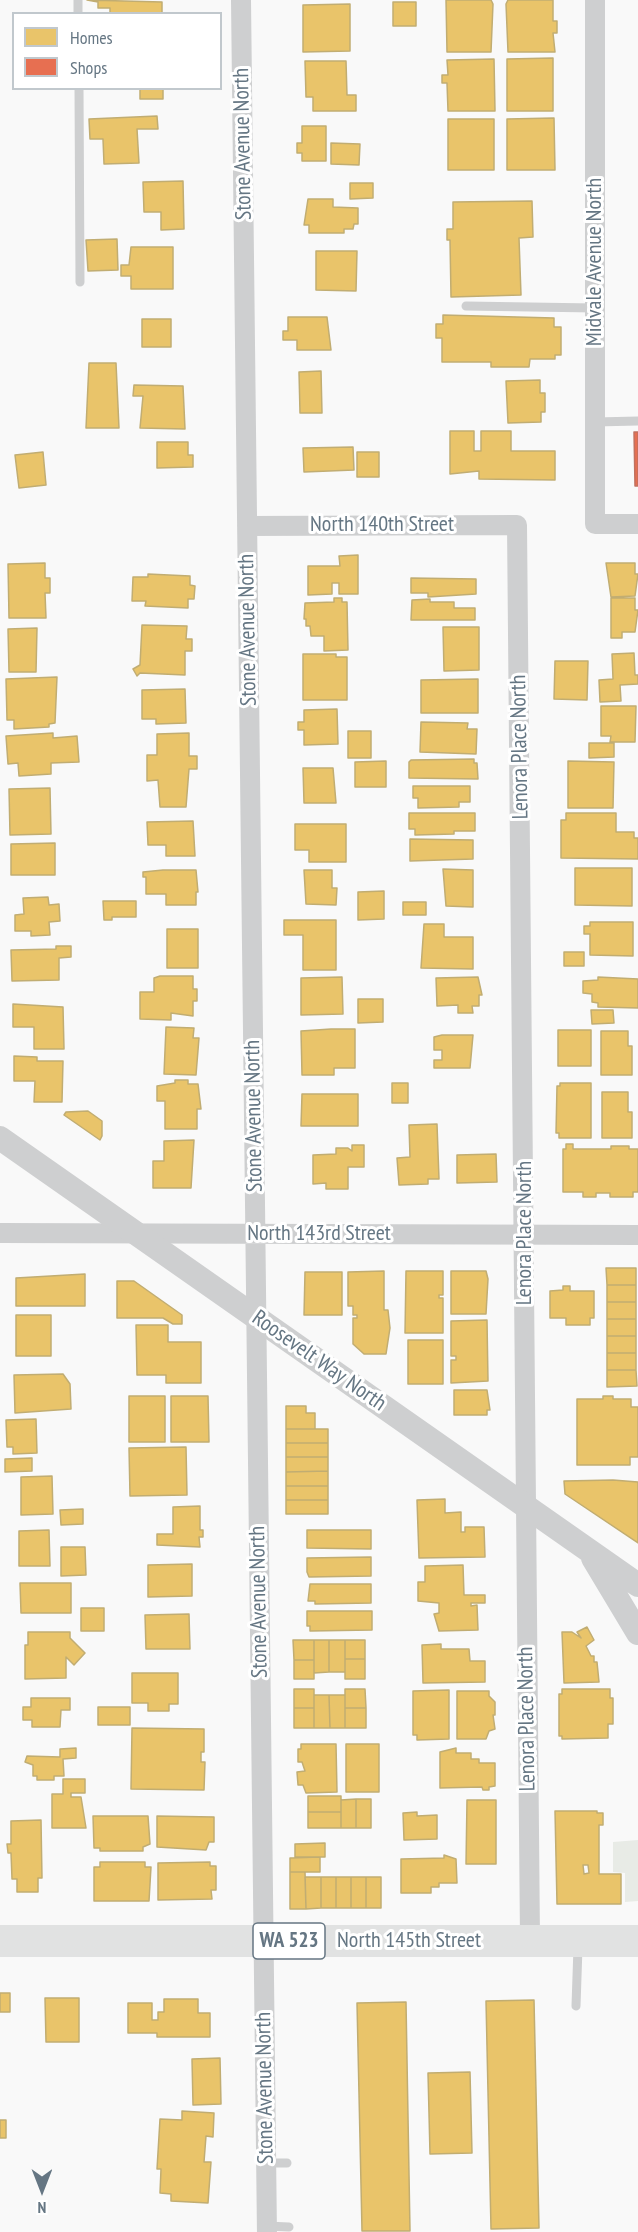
<!DOCTYPE html>
<html>
<head>
<meta charset="utf-8">
<style>
  body { margin:0 }
  #map { position:relative; width:638px; height:2232px; overflow:hidden; background:#f9f9f9; font-family:"PT Sans Narrow",sans-serif }
  canvas { display:block }
  .legend { position:absolute; left:12px; top:12px; width:210px; height:78px; box-sizing:border-box; background:#fff; border:2px solid #c1c8cd; margin:0; padding:8px 10px; list-style:none; font-size:18px; color:#657683 }
  .legend li { display:flex; align-items:center; gap:12px; height:30px }
  .legend b { width:30px; border:2px solid #c1c8cd }
  .north { position:absolute; left:12px; top:2160px; width:60px; height:60px; -webkit-text-stroke:4px #fff; paint-order:stroke; rotate:180deg; font-size:16px; font-weight:700; line-height:24px; text-align:center; color:#657683 }
  .north::after { content:''; display:block; margin:auto; width:21px; height:27px; background:#657683; clip-path:polygon(50% 0,100% 100%,50% 72%,0 100%) }
</style>
</head>
<body>
<div id="map">
<canvas width="638" height="2232"></canvas>
<ul class="legend">
<li><b style="height:16px;background:#e9c46a"></b>Homes</li>
<li><b style="height:16px;background:#e76f51"></b>Shops</li>
</ul>
<div class="north">N</div>
</div>
<script>
const ctx = document.querySelector('canvas').getContext('2d');
ctx.lineJoin = 'round';
function fill(path, color) {
  ctx.fillStyle = color;
  ctx.fill(path, 'evenodd');
}
function stroke(path, color, width, dash) {
  ctx.strokeStyle = color;
  ctx.lineWidth = width;
  ctx.lineCap = dash ? 'butt' : 'round';
  ctx.setLineDash(dash || []);
  ctx.stroke(path);
}
function write(font, color, halo, rows, align = 'center') {
  ctx.font = font + ' "PT Sans Narrow",sans-serif';
  ctx.lineWidth = 6;
  ctx.setLineDash([]);
  ctx.textBaseline = 'middle';
  ctx.strokeStyle = halo;
  ctx.fillStyle = color;
  for (const [text, x, y, turn = 0] of rows) {
    ctx.save();
    ctx.translate(x, y);
    ctx.rotate((+turn || 0) * Math.PI / 180);
    ctx.textAlign = isNaN(turn) ? turn : align;
    if (halo) ctx.strokeText(text, 0, 0);
    ctx.fillText(text, 0, 0);
    ctx.restore();
  }
}
fill(new Path2D(`
  M638 1840V1901L625 1902V1873L613 1872V1842Z`), '#e8ebe6');
const homes = new Path2D(`
  M87 0 162 2V13L174 14H110V8H98V2Z
  M446 0H491L493 4 491 52H447Z
  M508 0H553V21H557V33H553L555 52H508L506 4Z
  M393 2H416V26H393Z
  M350 4V51L303 52V5Z
  M553 58V111H507V59Z
  M494 59 495 111H448L447 83H442V75H448L447 60Z
  M305 61H346L347 95H356V111H313V97H306Z
  M140 88H163V99H140Z
  M157 116 158 129H137L139 163 104 164 103 139H90L89 119Z
  M554 118 555 170H507V119Z
  M448 119H494V170H448Z
  M302 126H326V161H302V153H297V143H302Z
  M331 143 360 144 359 165 331 164Z
  M183 181 184 229 161 230V212H144L143 182Z
  M350 183H373V198L350 199Z
  M308 199H333V207L358 208V224H354L353 229H344V233H309V225H304Z
  M532 201 533 237 519 238 521 295 451 297 450 240H447V229H453V202Z
  M117 239 118 270 88 271 86 240Z
  M131 247H173V289H131V276H121V265H129Z
  M316 251H357L356 291 316 290Z
  M443 315 554 318V327H561V355H555V359H530L529 367H491V362H442V338H436V324H443Z
  M288 317H327L331 350H297V340H283V331H288Z
  M142 319H171V347H142Z
  M89 363H116L119 428H86Z
  M321 371 322 413H300L299 372Z
  M540 380V393H545V412H541V422L508 423 506 381Z
  M134 385 183 386 185 429 140 428 143 396H133Z
  M450 431H474V451H481V431H511V451H555V480L479 479V471L450 474Z
  M157 442H188V455H193V467L157 468Z
  M353 447 354 470 304 472 303 448Z
  M43 452 46 485 19 488 15 455Z
  M357 452H379V477H357Z
  M358 555V594H339V583H332V594L308 595V566H340L339 556Z
  M45 563V578H50V593H45L46 618H9L8 564Z
  M606 563H635V574H638L635 596 611 597Z
  M148 574 190 576V585L195 586 194 599H188V608L145 606 146 601H132L133 577H148Z
  M411 578 476 579V594L428 597V593H411Z
  M334 598H342V602H347L348 650 324 651V636H311L310 626H306V619H304L305 603 334 602Z
  M611 598H635V610H638L635 632H622V638H611Z
  M430 599V602H454V608H475V620H411L412 600Z
  M142 625 187 626 186 639H192V651H185V675L140 673 137 676 133 669 140 665Z
  M443 627H479V670L444 671Z
  M37 628 36 672H9L8 629Z
  M634 653 635 675H638V684L620 685 621 701 600 702 599 680 613 679 612 654Z
  M303 654H336V657H347V700H303Z
  M555 661H588L587 700 554 699Z
  M57 677 55 723 49 724V727L14 729V720H7L6 679Z
  M478 679V713H421V680Z
  M185 689 186 723 156 724V719H142V690Z
  M601 706H636L635 742H610L611 736H601Z
  M337 709 338 744 304 745V730H298V722H304V710Z
  M421 722 468 723 467 729H477L476 754 420 752Z
  M348 731H371V758H348Z
  M53 733V738L77 736 79 762 51 763V774L19 776 18 763 8 764 6 736Z
  M189 733V756H197V769H189L186 807H160L158 780 147 781V755H157V734Z
  M589 743H614V757L589 758Z
  M474 759V763H477L478 779 409 778V762L411 760Z
  M386 761V787H355V762Z
  M568 761 614 762 613 808H568Z
  M303 768H333L336 803H304Z
  M413 786H470V802H459V807L418 808V798H413Z
  M50 788 51 834 10 835 9 789Z
  M409 813H475V831H454V834L415 835V829H409Z
  M566 813H616V832H634V838H638V859L561 858V820H566Z
  M193 821 195 856H166V845H148L147 822Z
  M295 824H346V862H309V850H295Z
  M410 839 473 840V859L410 861Z
  M55 843V875H11V844Z
  M575 868H632V906L575 905Z
  M443 869 473 870V907L446 906Z
  M163 870H196L198 892H196V905H166V894H146V877H143V872Z
  M304 870H332V888H337L336 905 306 904Z
  M384 891V919L358 920V892Z
  M48 897 49 905 59 904 60 921 49 922 50 935 31 936V931H15V915L24 914 23 898Z
  M103 901H136V917H112V920H104Z
  M403 902H426V915H403Z
  M284 920H336V970H303V935H284Z
  M590 922H633V956L590 955V934H584V926H590Z
  M424 924H444V937H473V969L421 968Z
  M167 929H198V968H167Z
  M56 946H71V957L59 958V980L12 981 11 950 56 949Z
  M564 952H584V966H564Z
  M160 976H193V989H197V1001H193V1016L171 1013V1020L140 1019V992H154V978Z
  M342 977 343 1014 301 1015V978Z
  M478 977 482 995H479V1006H472L473 1013H458V1005L437 1006 436 978Z
  M598 977 638 979V1008L598 1007V1003L592 1002V994L583 993V981L598 980Z
  M358 999H383V1022L358 1023Z
  M13 1004 63 1007 64 1049H34V1027H13Z
  M591 1010H613L614 1023 592 1024Z
  M166 1027 194 1028 193 1038H199L196 1075 164 1074Z
  M331 1029H355V1068H334V1075H302L301 1031Z
  M558 1030H591V1066H558Z
  M601 1031H628V1046H632V1075H601Z
  M442 1035H473L470 1068H434V1060H442V1050H434V1037Z
  M14 1056 37 1057V1061H63L62 1102H34L35 1081H14Z
  M175 1080H188V1084H198L201 1109H197V1129H165V1101H157V1086L175 1083Z
  M392 1083H408V1103H392Z
  M560 1083H591V1138H559V1133H556L557 1086H560Z
  M602 1092H628V1112H632V1138H602Z
  M302 1094H358V1126H301Z
  M88 1111 102 1121V1136L100 1140 64 1115 66 1112Z
  M437 1124 439 1179H428V1184L399 1185 397 1158 410 1157 409 1125Z
  M194 1140 191 1188H153V1161H164V1141Z
  M566 1144H573V1149H611V1146H629V1149H638V1192H633V1197H610V1193H596V1197H583V1192H563V1149H566Z
  M352 1145H364V1167H348V1189H326V1183L313 1184V1155L336 1154V1148H348L352 1151Z
  M496 1154 497 1182 457 1183V1155Z
  M606 1268H636V1285H607Z
  M384 1271V1310H388L390 1328 386 1354H364L353 1344V1318H357V1315H353V1306H348V1272Z
  M406 1271H443V1295H439V1298H443V1333H405Z
  M451 1271H486L488 1279 486 1314H451Z
  M305 1272H342V1315H304Z
  M85 1274V1306H16V1278Z
  M117 1281H134L182 1315V1324H173L163 1318H117Z
  M607 1285H636V1302H607Z
  M563 1286H570V1291H594V1318H590V1325H566V1318H550V1291L563 1290Z
  M607 1302H636V1319H607Z
  M16 1315H51V1356H16Z
  M607 1319H636V1336H607Z
  M487 1320 488 1381 451 1383V1360H456V1356H451V1321Z
  M136 1325H168V1342H201V1383H166V1375H137Z
  M607 1336H636V1353H607Z
  M408 1340H443V1384H408Z
  M607 1353H636V1370H607Z
  M607 1370H636L637 1386 607 1387Z
  M63 1374 70 1384 71 1409 15 1413 14 1375Z
  M454 1390H487L490 1410H487V1415H454Z
  M129 1396H165V1442H129Z
  M171 1396H208L209 1442H171Z
  M603 1396H613V1399H631V1407H638V1457H630V1465H577V1399H603Z
  M286 1406H306V1413H315V1429H286Z
  M36 1419 37 1453 13 1454V1447H7L6 1420Z
  M286 1429H328V1443H286Z
  M286 1443H328V1457H286Z
  M186 1447 187 1495 130 1496 129 1448Z
  M286 1457H328V1471L286 1472Z
  M32 1458V1471L5 1472V1459Z
  M328 1471V1486H286V1472Z
  M52 1476 53 1514 21 1515V1477Z
  M613 1480 638 1482V1543L565 1494 564 1481Z
  M286 1486H328V1500H286Z
  M445 1499V1513L461 1512V1532H465V1527H484L485 1557 419 1558 417 1500Z
  M286 1500H328V1514H286Z
  M200 1506V1530H203V1537H199L200 1547 157 1545V1534H173V1507Z
  M83 1509V1524L61 1525 60 1510Z
  M49 1530 50 1566H19V1531Z
  M307 1530H371V1549L307 1548Z
  M61 1547H85L86 1575 61 1576Z
  M371 1557V1576L309 1577 307 1572V1558Z
  M192 1564V1596L148 1597V1565Z
  M463 1565 464 1595H485V1603H471V1606L477 1605 478 1630 439 1631 434 1614 439 1613V1603L418 1601V1582H425V1566Z
  M20 1583H71V1613H21Z
  M310 1584H371V1603L315 1604V1601H308Z
  M81 1608H104V1631H81Z
  M307 1611H372V1630L310 1631V1626H307Z
  M189 1614 190 1649H146L145 1615Z
  M587 1627 594 1640 586 1646 591 1656H594V1662H597L599 1682 564 1683 562 1632H572L581 1638 577 1632Z
  M28 1632H70V1638L85 1653 74 1665 66 1657V1678L25 1679V1645H28Z
  M293 1640H314V1660H294Z
  M314 1640H329V1672L314 1673Z
  M329 1640H345V1672H329Z
  M345 1640H365V1659H345Z
  M441 1644V1649H469L470 1661H485V1682L423 1683 422 1645Z
  M345 1659H365V1679H345Z
  M294 1660H314V1679H294Z
  M132 1673H178V1704H169V1711H148V1703H132Z
  M294 1689H314V1708H294Z
  M345 1689H365L366 1708H345Z
  M562 1689H610V1698H613V1724H608V1738L562 1739V1736H559V1694H562Z
  M449 1690V1739L417 1740V1735H413V1691Z
  M457 1691H489V1696L495 1702V1715H493L495 1729 489 1731 486 1739H457Z
  M314 1695H329L330 1728H314Z
  M329 1695H345V1728H330Z
  M31 1698H70V1710H61L60 1727H32V1720H23V1707H31Z
  M98 1707H130V1725H98Z
  M294 1708H314V1728H294Z
  M345 1708H366V1728H345Z
  M132 1728 204 1729V1752H201V1762H205L204 1790 131 1789Z
  M301 1744H336L337 1792 306 1793 303 1785H298L297 1772 305 1771 302 1762H298V1749H301Z
  M346 1744H379V1792H346Z
  M76 1748V1758L63 1759 64 1776H54V1780H37V1776H33V1765L25 1762 27 1756 60 1757V1749Z
  M456 1748V1753H471V1759H479V1763H495V1786L489 1787V1790H483L482 1787 440 1788V1752Z
  M63 1779H85V1793H71V1797H81L86 1828H52V1794H63Z
  M308 1796H341V1812H308Z
  M356 1799H371V1828H356Z
  M356 1799V1828H341V1800Z
  M467 1800H496V1864H466Z
  M555 1811H597V1813H603V1825H599V1874H621V1904H557ZM583 1865H588L589 1873 584 1874Z
  M308 1812H341V1828H308Z
  M417 1812V1816L437 1815V1839L404 1840 403 1813Z
  M93 1816H148L150 1844 143 1847V1851H100V1848H94Z
  M157 1816 214 1817V1842H209L206 1850 157 1847Z
  M41 1820 42 1878H38V1892H17V1879H12L11 1853H8L7 1844H11V1821Z
  M325 1843V1857H295V1844Z
  M444 1855 456 1859 457 1883H439V1887H431V1893H401V1859L444 1858Z
  M320 1857V1872H290V1858Z
  M100 1862H145V1867H151L149 1901H94V1867H100Z
  M210 1862V1866H216V1890H211L212 1899 158 1900V1863Z
  M290 1872H305L306 1909H290Z
  M305 1877H321V1908L306 1909Z
  M321 1877H336V1908H321Z
  M336 1877H351V1908H336Z
  M351 1877H366V1908H351Z
  M366 1877H381V1908H366Z
  M0 1993H10V2012H0Z
  M45 1998H79V2042H46Z
  M164 1999H198V2013H210V2037H157V2033H128V2003H152V2020H158V2012H164Z
  M534 2000 539 2228 491 2229 486 2001Z
  M406 2002 410 2231H362L357 2003Z
  M220 2058 221 2104 193 2105 192 2059Z
  M470 2072 472 2153 430 2154 428 2073Z
  M182 2111 214 2113 213 2137 206 2136 204 2162H211L208 2203 171 2201V2194L160 2193 161 2169H157L160 2119 182 2120Z
  M0 2120H6V2138H0Z`);
fill(homes, '#e9c46a');
stroke(homes, '#c1ad72', 1.5);
const shops = new Path2D(`
  M634 432H638V486H635Z`);
fill(shops, '#e76f51');
stroke(shops, '#c07160', 1.5);
stroke(new Path2D(`
  M78 0V14
  M79 88 80 282
  M466 306 595 308
  M595 422 638 421
  M576 2006 578 1947
  M266 2163H287
  M266 2226 289 2227`), '#cecfd0', 9);
stroke(new Path2D(`
  M241 0 267 2232
  M595 0V524H638
  M247 526 517 525C523 997 525 1469 530 1940
  M0 1233 638 1235`), '#cecfd0', 20);
stroke(new Path2D(`
  M0 1138 638 1585
  M593 1558 638 1633`), '#cecfd0', 24);
stroke(new Path2D(`
  M0 1941H638`), '#e1e2e2', 32);
for (const [x, y, w] of [
  [289,1941,72]
]) {
  const box = new Path2D();
  box.roundRect(x - w / 2, y - 18, w, 36, 4.5);
  ctx.fillStyle = '#fff';
  ctx.fill(box);
  stroke(box, '#657683', 1.5);
}
write('bold 21px', '#657683', null, [
  ["WA 523",289,1941]
]);
write('22px', '#657683', '#fff', [
  ["Stone Avenue North",243,144,-91],
  ["Midvale Avenue North",595,262,-90],
  ["North 140th Street",382,525],
  ["Stone Avenue North",248,630,-91],
  ["Lenora Place North",520,747,-91],
  ["Stone Avenue North",254,1116,-91],
  ["Lenora Place North",525,1233,-90],
  ["North 143rd Street",319,1234],
  ["Roosevelt Way North",319,1361,35],
  ["Stone Avenue North",259,1602,-91],
  ["Lenora Place North",527,1719,-91],
  ["North 145th Street",409,1941],
  ["Stone Avenue North",265,2088,-91]
]);
</script>
</body>
</html>
